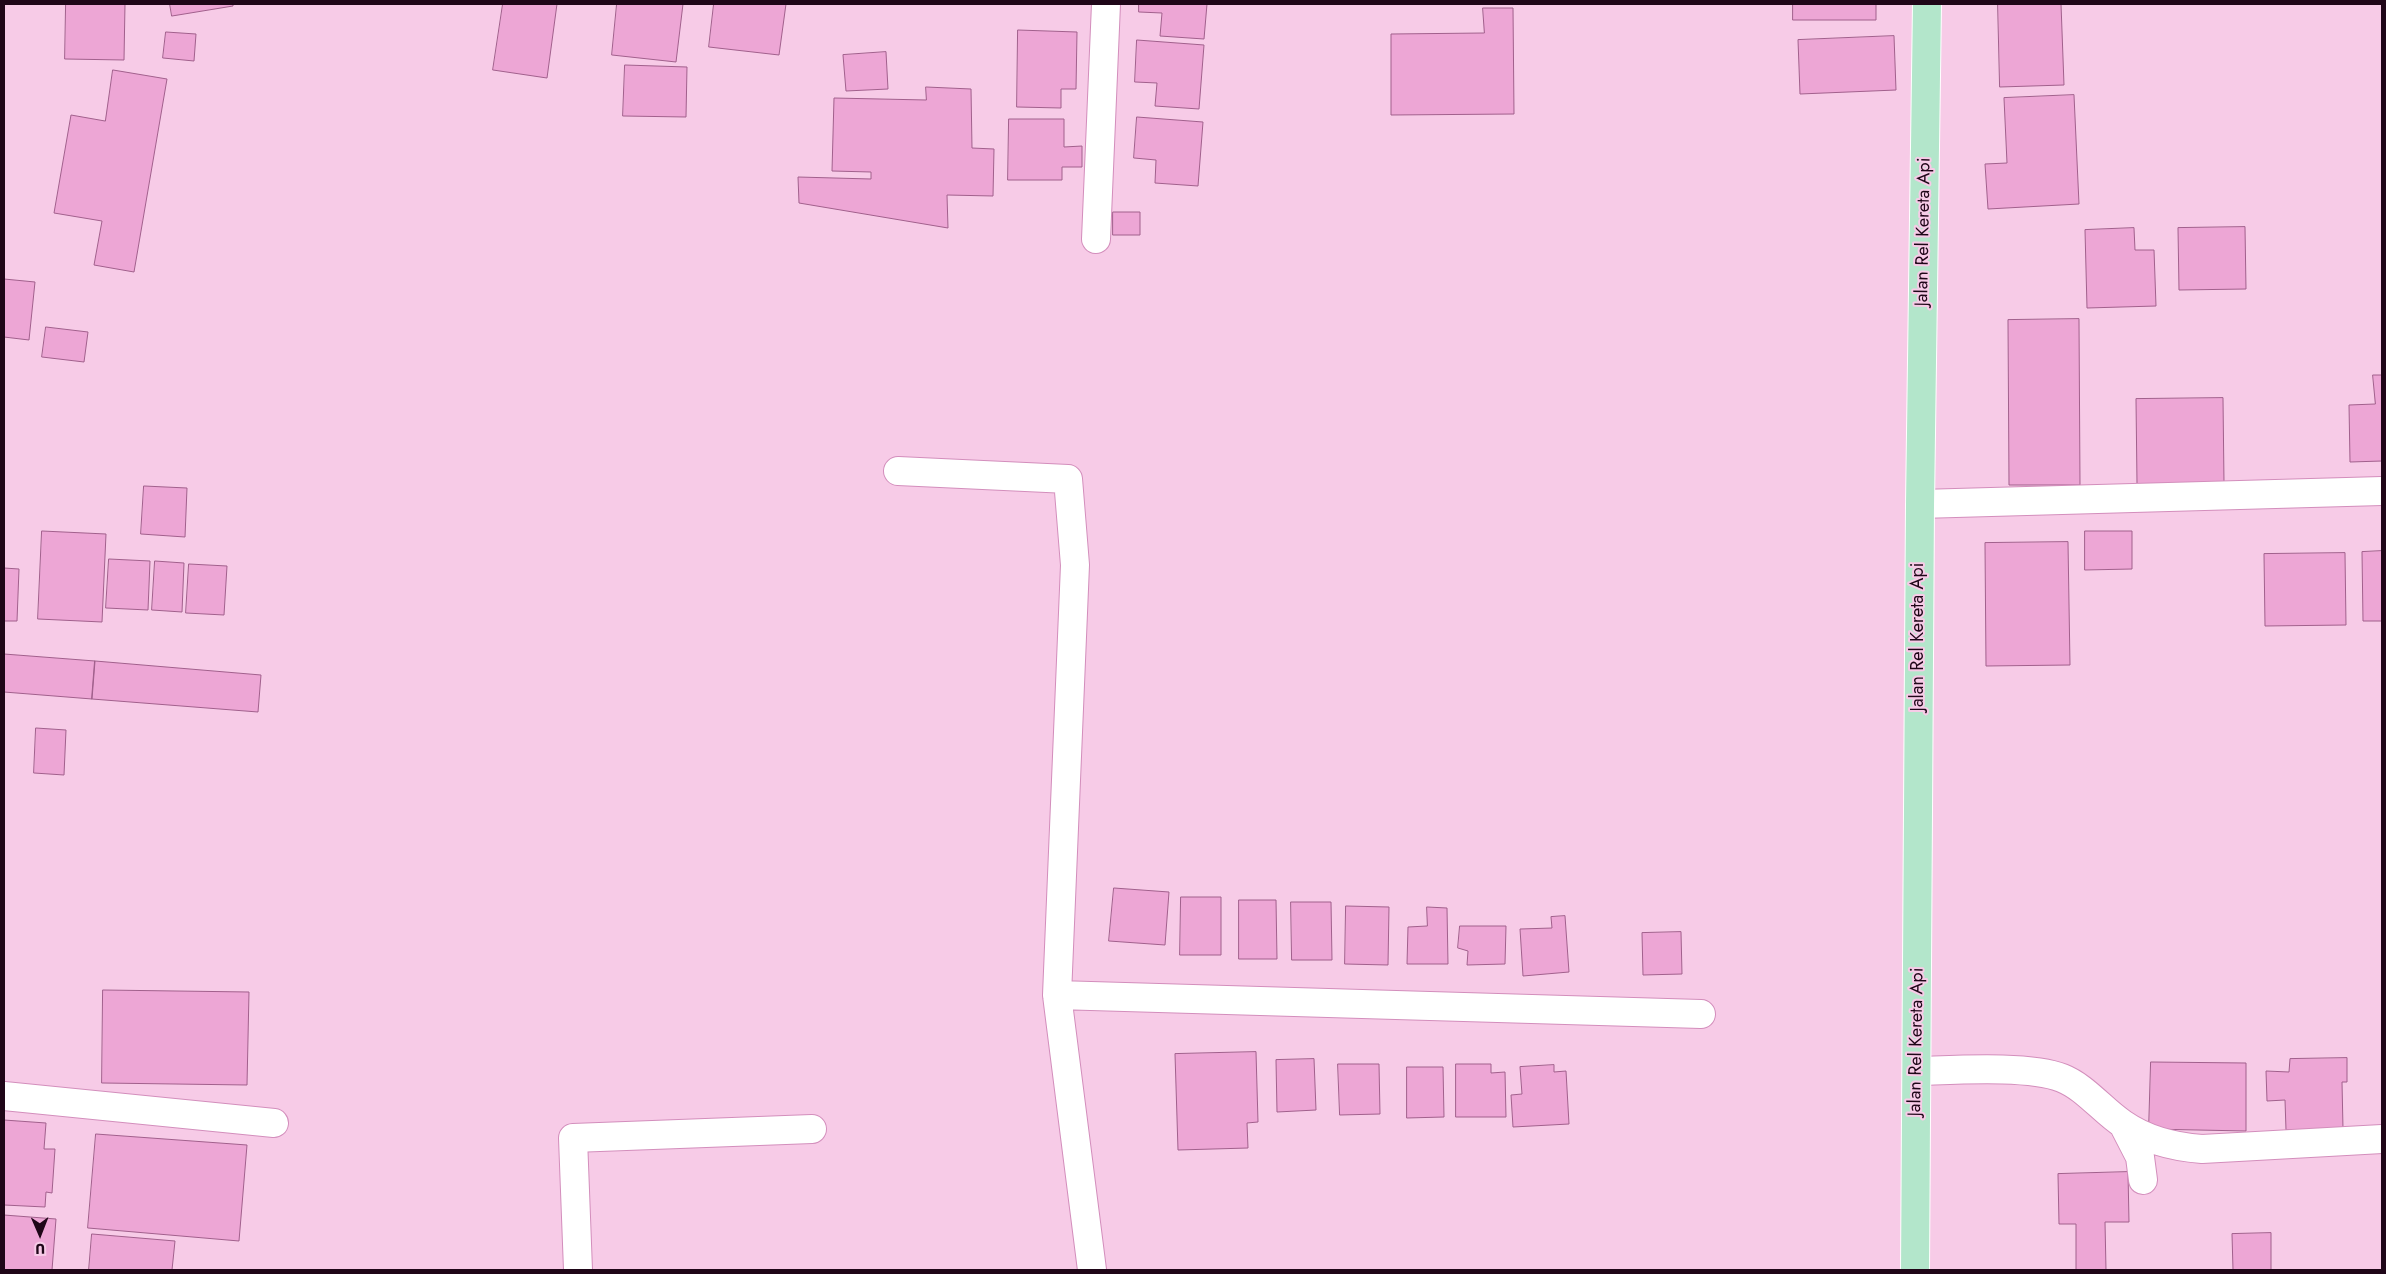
<!DOCTYPE html>
<html>
<head>
<meta charset="utf-8">
<style>
  body { margin:0 }
  #map { position:relative; width:2386px; height:1274px; overflow:hidden; background:#f7cbe7; font-family:Jost,sans-serif }
  canvas { display:block }
  .frame { position:absolute; inset:0; border:5px solid #1f0618; pointer-events:none }
  .north { position:absolute; left:15px; top:1209px; width:50px; height:50px; -webkit-text-stroke:4px #f7cbe7; paint-order:stroke; rotate:179deg; font-size:14px; font-weight:700; line-height:20px; text-align:center; color:#1f0618 }
  .north::after { content:''; display:block; margin:auto; width:18px; height:22px; background:#1f0618; clip-path:polygon(50% 0,100% 100%,50% 72%,0 100%) }
</style>
</head>
<body>
<div id="map">
<canvas width="2386" height="1274"></canvas>
<div class="frame"></div>
<div class="north">U</div>
</div>
<script>
const ctx = document.querySelector('canvas').getContext('2d');
ctx.lineJoin = 'round';
function fill(path, color) {
  ctx.fillStyle = color;
  ctx.fill(path, 'evenodd');
}
function stroke(path, color, width, dash) {
  ctx.strokeStyle = color;
  ctx.lineWidth = width;
  ctx.lineCap = dash ? 'butt' : 'round';
  ctx.setLineDash(dash || []);
  ctx.stroke(path);
}
function write(font, color, halo, rows, align = 'center') {
  ctx.font = font + ' Jost,sans-serif';
  ctx.lineWidth = 4;
  ctx.setLineDash([]);
  ctx.textBaseline = 'middle';
  ctx.strokeStyle = halo;
  ctx.fillStyle = color;
  for (const [text, x, y, turn = 0] of rows) {
    ctx.save();
    ctx.translate(x, y);
    ctx.rotate((+turn || 0) * Math.PI / 180);
    ctx.textAlign = isNaN(turn) ? turn : align;
    if (halo) ctx.strokeText(text, 0, 0);
    ctx.fillText(text, 0, 0);
    ctx.restore();
  }
}
const building = new Path2D(`
  M66 4H125L124 60 65 59Z
  M170 4H233V6L172 16Z
  M503 4H557L547 78 493 70Z
  M617 4H683L676 62 612 55Z
  M714 4H786L779 55 709 47Z
  M1139 4H1207L1204 39 1160 36 1162 13 1139 12Z
  M1793 4H1876V20H1793Z
  M1998 4H2061L2064 85 2000 87Z
  M1483 8H1513L1514 114 1391 115V34L1484 33Z
  M1018 30 1077 32 1076 89H1061V108L1017 107Z
  M166 32 196 34 194 61 163 58Z
  M1894 36 1896 90 1800 94 1798 40Z
  M1137 40 1204 45 1199 109 1155 106 1157 83 1135 82Z
  M886 52 888 89 846 91 843 55Z
  M625 65 687 67 686 117 623 116Z
  M113 70 167 79 134 272 94 265 102 221 54 213 71 115 105 121Z
  M926 87 971 89 972 148 994 149 993 196 947 195 948 228 799 203 798 177 871 179V172L832 171 834 98 926 100Z
  M2074 95 2079 204 1988 209 1985 164 2007 163 2004 98Z
  M1137 117 1203 122 1198 186 1155 183 1156 160 1134 158Z
  M1009 119H1064V147L1082 146V167H1062V180H1008Z
  M1113 212H1140V235H1113Z
  M2245 227 2246 289 2179 290 2178 228Z
  M2134 228 2135 250H2154L2156 306 2087 308 2085 230Z
  M4 279 35 282 29 340 4 337Z
  M2079 319 2080 485H2009L2008 320Z
  M46 327 88 332 84 362 42 357Z
  M2373 375H2382V461L2350 462 2349 405 2375 404Z
  M2223 398 2224 483 2137 484 2136 399Z
  M144 486 187 488 185 537 141 534Z
  M42 531 106 534 102 622 38 619Z
  M2085 531H2132V569L2085 570Z
  M2068 542 2070 665 1986 666 1985 543Z
  M2382 551V621H2363L2362 552Z
  M2345 553 2346 625 2265 626 2264 554Z
  M109 559 150 561 148 610 106 608Z
  M155 561 184 563 182 612 152 610Z
  M189 564 227 566 224 615 186 613Z
  M4 568 19 569 17 621H4Z
  M4 654 95 661 92 699 4 692Z
  M95 661 261 675 258 712 92 699Z
  M36 728 66 730 64 775 34 773Z
  M1114 888 1169 892 1165 945 1109 941Z
  M1181 897H1221V955H1180Z
  M1239 900H1276L1277 959H1239Z
  M1291 902H1331L1332 960H1292Z
  M1346 906 1389 907 1388 965 1345 964Z
  M1427 907 1447 908 1448 964H1407L1408 927 1427 926Z
  M1565 916 1569 972 1523 976 1520 929 1552 928 1551 917Z
  M1460 926H1506L1505 964 1467 965 1468 951 1458 948Z
  M1681 932 1682 974 1643 975 1642 933Z
  M103 990 249 992 247 1085 102 1083Z
  M1256 1052 1258 1122 1247 1123 1248 1148 1178 1150 1175 1054Z
  M2347 1058V1082H2342L2343 1129 2286 1130 2285 1100 2267 1101 2266 1071 2289 1072 2290 1059Z
  M1314 1059 1316 1110 1277 1112 1276 1060Z
  M2151 1062 2246 1063V1131L2149 1129Z
  M1338 1064H1379L1380 1114 1340 1115Z
  M1456 1064H1491V1073L1505 1072 1506 1117H1456Z
  M1554 1065V1072L1566 1071 1569 1124 1513 1127 1511 1095 1522 1094 1520 1067Z
  M1407 1067H1443L1444 1117 1407 1118Z
  M4 1120 46 1123 44 1149H55L52 1193 46 1192 45 1207 4 1205Z
  M96 1134 247 1145 239 1241 88 1228Z
  M2128 1172 2129 1222H2105L2106 1270H2076V1224H2059L2058 1174Z
  M4 1215 56 1219 52 1270H4Z
  M2271 1233V1270H2233L2232 1234Z
  M92 1234 175 1241 172 1270H89Z`);
fill(building, '#eda6d5');
stroke(building, '#a1608c', 1);
const minor = new Path2D(`
  M1096 239 1106 4
  M898 471 1068 479 1075 565 1057 995 1092 1270
  M1920 504 2382 491
  M1057 995 1701 1014
  M1918 1071C1954 1070 2030 1065 2062 1078 2085 1087 2103 1111 2123 1124 2146 1140 2175 1147 2202 1149L2382 1139
  M4 1096 274 1123
  M2123 1124 2140 1157 2143 1180
  M578 1270 573 1138 812 1129`);
const major = new Path2D(`
  M1915 1270 1920 504 1927 4`);
stroke(minor, '#d38ebc', 30);
stroke(major, '#fff', 30);
stroke(minor, '#fff', 28);
stroke(major, '#b3e6cb', 28);
write('18px', '#1f0618', '#f7cbe7', [
  ["Jalan Rel Kereta Api",1924,232,-89],
  ["Jalan Rel Kereta Api",1919,637,-90],
  ["Jalan Rel Kereta Api",1917,1042,-89]
]);
</script>
</body>
</html>
